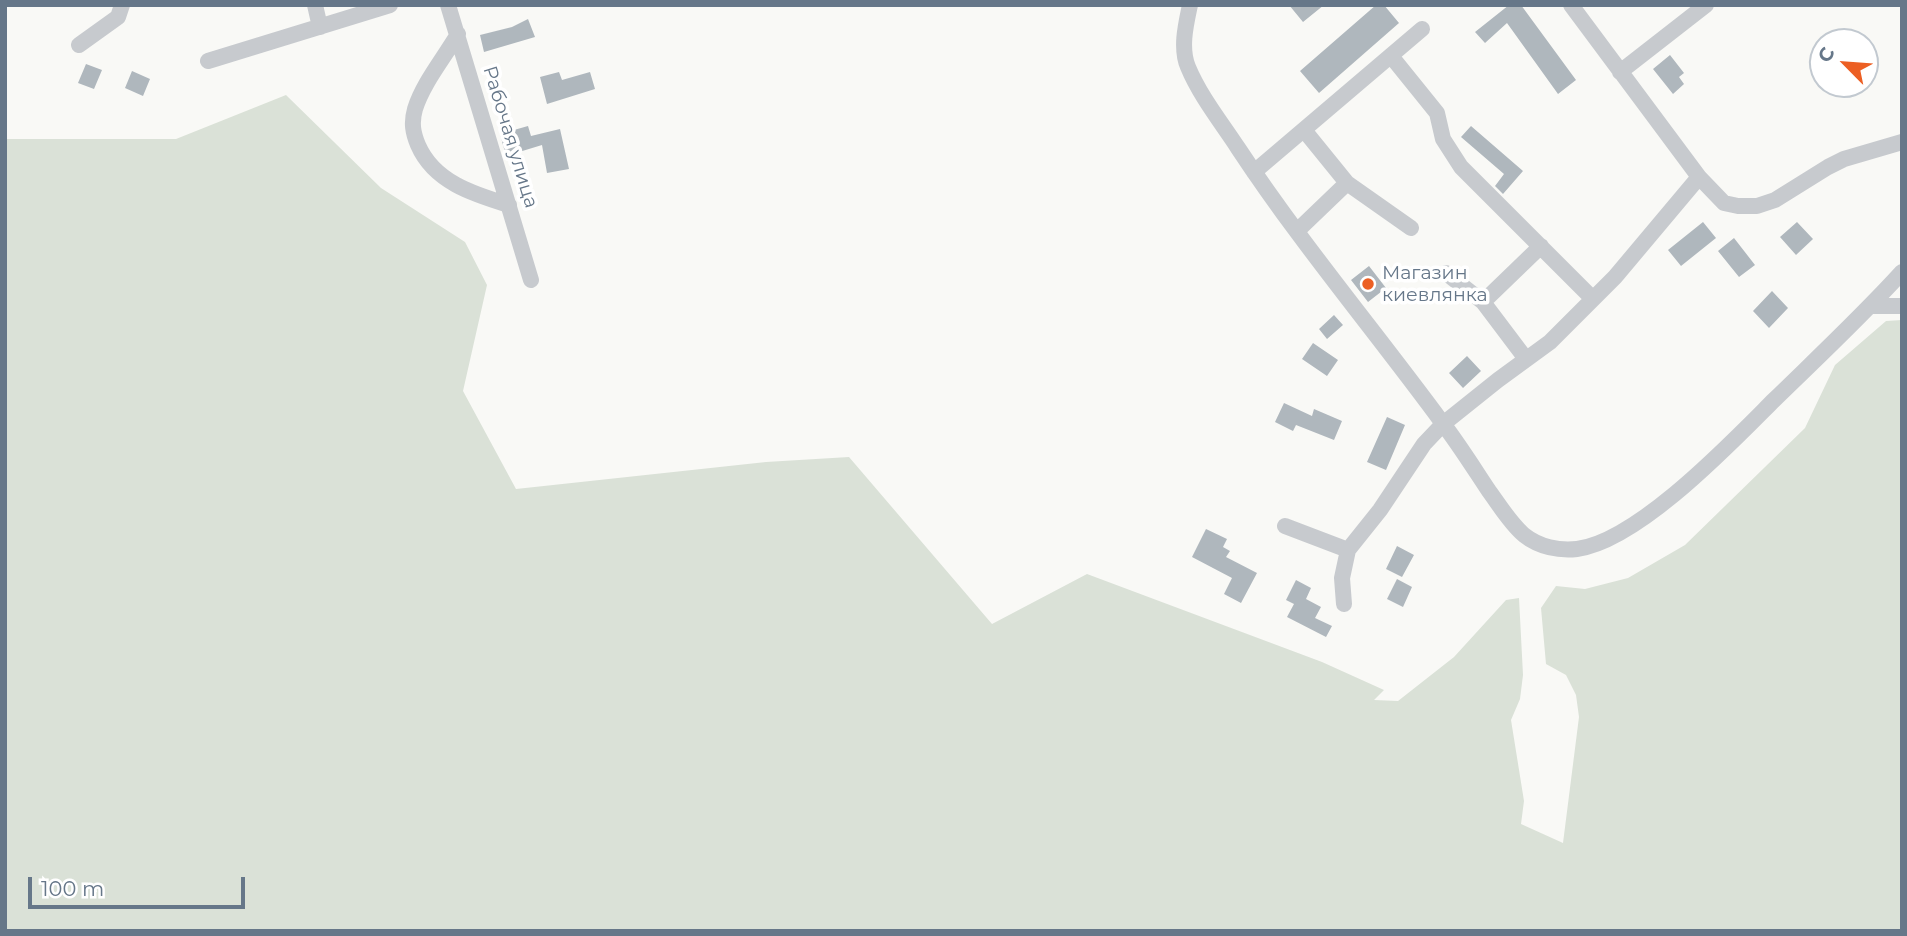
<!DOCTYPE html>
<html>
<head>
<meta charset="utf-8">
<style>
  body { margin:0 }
  #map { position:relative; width:1907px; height:936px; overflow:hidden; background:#f9f9f6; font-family:Montserrat,sans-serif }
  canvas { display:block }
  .frame { position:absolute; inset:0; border:7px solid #667789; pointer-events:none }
  .north { position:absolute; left:1809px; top:28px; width:70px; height:70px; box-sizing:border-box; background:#fff; border:2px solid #c2c9d0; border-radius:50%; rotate:295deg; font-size:19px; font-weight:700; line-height:28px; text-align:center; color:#667789 }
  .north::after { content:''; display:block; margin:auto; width:24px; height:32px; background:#ec5f23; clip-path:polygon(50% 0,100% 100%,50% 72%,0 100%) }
  .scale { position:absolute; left:28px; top:877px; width:217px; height:32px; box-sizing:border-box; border:4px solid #667789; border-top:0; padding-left:9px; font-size:21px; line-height:24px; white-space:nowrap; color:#667789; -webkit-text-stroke:5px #fff; paint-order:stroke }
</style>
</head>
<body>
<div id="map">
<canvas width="1907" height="936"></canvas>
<div class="frame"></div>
<div class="north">С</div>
<div class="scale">100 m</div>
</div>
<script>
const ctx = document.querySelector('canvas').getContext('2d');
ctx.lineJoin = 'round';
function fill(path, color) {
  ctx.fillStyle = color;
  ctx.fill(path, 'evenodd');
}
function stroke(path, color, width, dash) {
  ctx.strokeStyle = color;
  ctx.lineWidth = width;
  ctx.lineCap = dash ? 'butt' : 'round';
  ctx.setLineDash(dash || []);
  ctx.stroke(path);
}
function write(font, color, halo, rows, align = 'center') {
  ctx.font = font + ' Montserrat,sans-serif';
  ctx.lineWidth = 7;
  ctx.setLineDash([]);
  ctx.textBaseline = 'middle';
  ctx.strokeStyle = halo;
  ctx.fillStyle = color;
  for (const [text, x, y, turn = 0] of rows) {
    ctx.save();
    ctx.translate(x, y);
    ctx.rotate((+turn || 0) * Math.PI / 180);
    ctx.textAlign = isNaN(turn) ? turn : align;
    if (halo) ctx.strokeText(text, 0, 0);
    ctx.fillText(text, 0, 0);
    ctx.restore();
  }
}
fill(new Path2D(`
  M286 95 381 188 465 242 487 285 463 391 516 489 766 462 849 457 992 624 1087 574 1322 662 1384 690 1374 700 1398 701 1454 657 1506 600 1519 598 1523 675 1520 699 1511 720 1524 801 1521 824 1563 843 1579 717 1576 695 1566 675 1546 664 1541 608 1556 586 1585 589 1628 578 1685 545 1805 428 1835 365 1886 321 1902 320V931H5V139H176Z`), '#dae1d7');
fill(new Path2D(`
  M1289 5H1324L1303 22Z
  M1376 5H1384L1399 23 1319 93 1300 71Z
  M1509 5H1521L1576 80 1558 94 1507 23 1485 43 1475 32Z
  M528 19 535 37 484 52 480 35 512 27Z
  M1670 55 1684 73 1679 77 1684 84 1673 94 1653 69Z
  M86 64 102 70 94 89 78 83Z
  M132 71 150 79 143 96 125 88Z
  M559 72 562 80 590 72 595 89 547 104 540 77Z
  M528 126 531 136 560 129 569 169 547 173 542 145 506 156 500 134Z
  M1471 126 1523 171 1503 194 1495 186 1504 174 1461 137Z
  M1703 222 1716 238 1681 266 1668 250Z
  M1797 222 1813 239 1796 255 1780 237Z
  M1734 238 1755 265 1739 277 1718 251Z
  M1369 266 1386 288 1368 302 1351 280Z
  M1772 291 1788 308 1769 328 1753 311Z
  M1334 315 1343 325 1327 339 1319 329Z
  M1313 343 1338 360 1327 376 1302 359Z
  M1467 356 1481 371 1463 388 1449 373Z
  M1284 403 1312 416 1314 409 1342 421 1334 440 1296 425 1293 431 1275 422Z
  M1387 417 1405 425 1386 470 1367 462Z
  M1206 529 1227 539 1223 547 1230 551 1226 557 1257 573 1241 603 1224 594 1232 578 1192 557Z
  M1397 546 1414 555 1402 577 1386 569Z
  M1397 579 1412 587 1403 607 1387 599Z
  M1296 580 1311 588 1306 599 1321 607 1315 618 1332 626 1326 637 1287 617 1294 604 1286 600Z`), '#afb7bd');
stroke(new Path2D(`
  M315 5 320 27
  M448 5 531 280
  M1190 5C1186 24 1180 48 1188 67 1200 96 1221 122 1238 148 1300 242 1374 330 1441 421 1458 443 1473 467 1489 491 1500 506 1510 523 1524 535 1539 547 1559 551 1577 549 1638 541 1731 443 1774 400 1817 358 1861 317 1902 272
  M1571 5 1699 177 1724 203 1738 206H1757L1775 200 1828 167 1844 159 1902 142
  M458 34C444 58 423 83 415 109 411 123 413 133 418 145 434 182 473 194 509 205
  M79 45 118 17 122 5
  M1391 56 1437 113 1443 139 1461 167 1593 299
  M208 61 390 5
  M1620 72 1706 5
  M1304 130 1347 183 1411 228
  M1254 172 1422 29
  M1297 231 1347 183
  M1446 273 1483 302 1526 359
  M1483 302 1541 246
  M1871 306H1902
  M1285 526 1348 550 1380 510 1424 444 1443 424 1498 380 1550 342 1615 277 1699 177
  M1344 604 1342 578 1348 550`), '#c7cace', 16);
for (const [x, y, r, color] of [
  [1368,284,7,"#ec5f23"]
]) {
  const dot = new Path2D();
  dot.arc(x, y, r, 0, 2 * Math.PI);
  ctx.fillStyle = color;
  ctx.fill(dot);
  stroke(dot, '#fff', 2.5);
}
write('19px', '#667789', '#fff', [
  ["Рабочая улица",510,137,73]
]);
write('19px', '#667789', '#fff', [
  ["Магазин",1382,273],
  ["киевлянка",1382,295]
], 'left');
</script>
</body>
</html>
